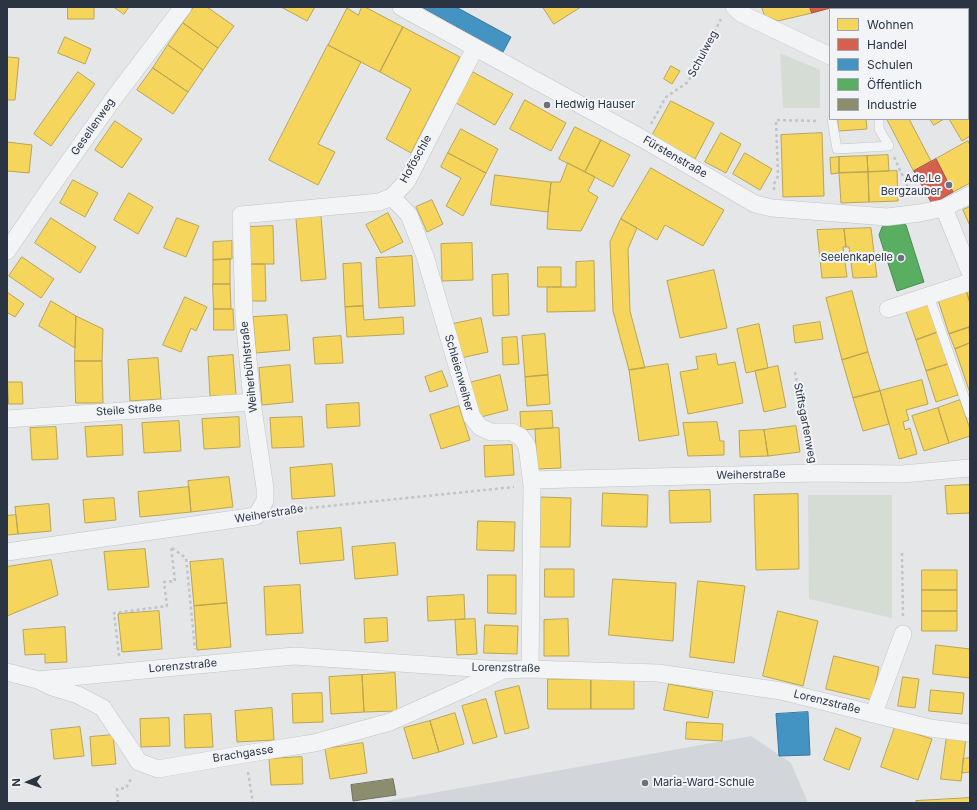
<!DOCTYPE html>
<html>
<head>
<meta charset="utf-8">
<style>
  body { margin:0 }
  #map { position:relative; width:977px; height:810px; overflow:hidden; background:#e4e6e8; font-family:Inter,sans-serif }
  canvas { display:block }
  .frame { position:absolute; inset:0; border:8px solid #2a3442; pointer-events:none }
  .legend { position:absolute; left:829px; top:8px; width:140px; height:112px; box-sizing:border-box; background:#f2f4f8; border:1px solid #a2a7af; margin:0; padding:5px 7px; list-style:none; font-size:12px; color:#2a3442 }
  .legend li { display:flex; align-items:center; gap:8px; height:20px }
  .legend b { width:20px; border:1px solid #a2a7af }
  .north { position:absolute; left:8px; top:762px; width:40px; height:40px; -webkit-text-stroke:3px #f2f4f8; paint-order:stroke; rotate:268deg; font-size:11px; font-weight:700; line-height:16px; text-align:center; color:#2a3442 }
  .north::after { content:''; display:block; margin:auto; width:14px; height:18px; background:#2a3442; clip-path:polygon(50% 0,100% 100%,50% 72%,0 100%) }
</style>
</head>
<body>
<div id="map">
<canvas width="977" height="810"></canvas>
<div class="frame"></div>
<ul class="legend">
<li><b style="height:11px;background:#f6d55c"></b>Wohnen</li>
<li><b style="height:11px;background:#d6604d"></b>Handel</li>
<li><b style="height:11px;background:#4393c3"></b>Schulen</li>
<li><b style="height:11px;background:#5aae61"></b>Öffentlich</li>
<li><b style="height:11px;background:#8c8c6e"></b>Industrie</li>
</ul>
<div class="north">N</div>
</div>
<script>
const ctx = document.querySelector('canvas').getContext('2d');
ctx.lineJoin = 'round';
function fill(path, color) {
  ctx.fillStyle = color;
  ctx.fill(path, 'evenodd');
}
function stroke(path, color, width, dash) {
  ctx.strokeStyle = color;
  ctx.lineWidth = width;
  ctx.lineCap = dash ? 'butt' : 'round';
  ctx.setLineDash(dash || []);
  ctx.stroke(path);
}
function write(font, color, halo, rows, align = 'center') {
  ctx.font = font + ' Inter,sans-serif';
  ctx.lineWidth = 4;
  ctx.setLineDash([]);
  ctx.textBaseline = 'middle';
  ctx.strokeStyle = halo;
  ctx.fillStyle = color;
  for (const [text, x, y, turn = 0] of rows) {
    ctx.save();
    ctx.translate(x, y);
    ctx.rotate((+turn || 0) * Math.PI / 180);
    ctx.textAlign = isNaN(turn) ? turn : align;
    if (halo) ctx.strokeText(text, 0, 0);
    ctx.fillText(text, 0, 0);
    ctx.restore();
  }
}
fill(new Path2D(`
  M751 736 791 763 808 803H377Z`), '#d2d6db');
fill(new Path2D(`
  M780 53 820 70V108H783Z
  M808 495H892V618L809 599Z`), '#d5dcd4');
const homes = new Path2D(`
  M68 7H94V19H68Z
  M114 7H129L124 14Z
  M194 7H207L234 26 218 48 183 23Z
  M284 7H315L307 21 283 8Z
  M362 7H365L403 27 380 72 328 45 347 8 358 15Z
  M543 7H581L554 24Z
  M762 7H810L812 13 778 21 765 16Z
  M183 23 218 48 203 70 168 45Z
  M403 27 460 57 411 153 386 139 411 89 380 72Z
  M65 37 91 49 85 64 58 53Z
  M168 45 203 70 188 92 153 68Z
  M328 45 361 62 318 144 335 152 318 185 269 160Z
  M7 57 19 58 15 100H7Z
  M671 66 680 71 672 84 664 79Z
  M153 68 188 92 173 114 137 90Z
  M78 72 95 84 51 146 34 134Z
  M473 72 513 94 495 125 456 103Z
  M968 83 970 87V136L962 141 949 119H968Z
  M525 100 566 123 551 151 510 129Z
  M671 101 714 123 695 159 652 136Z
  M838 119H866L867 129 839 131Z
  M887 119H909L931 161 914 171Z
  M930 119H944L934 125Z
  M115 121 142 139 122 168 95 150Z
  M575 127 601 140 585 172 559 159Z
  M461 129 498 149 486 173 448 153Z
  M721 133 741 144 726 173 705 162Z
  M822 133 824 196 783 197 781 135Z
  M601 140 630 155 613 187 585 172Z
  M968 141 970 145V183L953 192 936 159Z
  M7 142 32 145 29 173 7 171Z
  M448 153 486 173 463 216 446 206 461 178 441 167Z
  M745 153 772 169 760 190 733 174Z
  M888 155 889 171 868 172 867 156Z
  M867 156 868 172 839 173V157Z
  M839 157V173L831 174 830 158Z
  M568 163 595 177 588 191 598 197 581 231 547 229 548 212 551 182H560Z
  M651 168 724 210 703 246 665 225 657 240 621 219Z
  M897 171 898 201 869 202 868 172Z
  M868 172 869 202 841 203 839 173Z
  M495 175 551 182 548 212 491 205Z
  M73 180 98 193 85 217 60 203Z
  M129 193 153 207 138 234 114 220Z
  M432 200 443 224 427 232 416 207Z
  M970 207V226L963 210Z
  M388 213 403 242 381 253 366 225Z
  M321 216 326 279 301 281 296 219Z
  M51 218 96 247 80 273 35 243Z
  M177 218 199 226 186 257 164 248Z
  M621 219 637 228 628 249 630 311 645 368 629 370 613 311 610 242Z
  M273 226 274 264H250L249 227Z
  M871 228 877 277 853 278 849 247H846L844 229Z
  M844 229 846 247H843L847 277 822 278 817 230Z
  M232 241V259L213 260V242Z
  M472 243 473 280 442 281 441 244Z
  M412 256 415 306 379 308 376 258Z
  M22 257 54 279 41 298 9 276Z
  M230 259V284H213V260Z
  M594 261 595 311 547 312V287H576V262Z
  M361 263 363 306 345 307 343 264Z
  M250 264H265L266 301H251Z
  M538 267H561V287H538Z
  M714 270 727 328 680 338 667 281Z
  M508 274 509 315 493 316 492 275Z
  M213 284H230L231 309H214Z
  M970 289V303L966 290Z
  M966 290 970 303V327L949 334 938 300Z
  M852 291 868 352 842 360 826 298Z
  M7 292 24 304 15 317 8 313 7 315Z
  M185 297 207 307 196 331 191 328 181 352 163 345Z
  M51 301 76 316 75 348 39 326Z
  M927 301 938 332 916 340 905 308Z
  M363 306 364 320 403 317 404 334 347 337 345 307Z
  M214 309H233L234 330H214Z
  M287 315 290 350 256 353 253 317Z
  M76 316 103 329 102 361H75Z
  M481 318 488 352 461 358 453 324Z
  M820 322 823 339 795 343 793 326Z
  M759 324 768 368 746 373 737 329Z
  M969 327 970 343 955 349 949 334Z
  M938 332 948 364 926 371 916 340Z
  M545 334 548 375 525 377 522 336Z
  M341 336 343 363 315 364 313 338Z
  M517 337 519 364 503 365 502 338Z
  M970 343V393L955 349Z
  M868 352 880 391 853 398 842 360Z
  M716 354 718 365 735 362 743 403 688 414 680 372 698 369 696 357Z
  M233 355 236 395 210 396 208 357Z
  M158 358 161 399 130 401 128 360Z
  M75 361H102L103 403H76Z
  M668 364 679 435 639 441 629 370Z
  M948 364 958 395 936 402 926 371Z
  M290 365 293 402 262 405 259 368Z
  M778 366 786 407 764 412 755 371Z
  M442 371 448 386 430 392 425 377Z
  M500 375 508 410 477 418 469 383Z
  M548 375 550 404 527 406 525 377Z
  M922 380 928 404 906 410 909 420 903 422 905 430 910 428 917 454 899 459 880 391Z
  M8 382H22L23 404H9Z
  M880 391 889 424 863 431 853 398Z
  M960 400 970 429V436L949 443 938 408Z
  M359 403 360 426 327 428 326 405Z
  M459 406 470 440 441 449 430 415Z
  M938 408 949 443 924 451 912 416Z
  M552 411 553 428 521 430 520 412Z
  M239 417 240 447 204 449 202 419Z
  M302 417 304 447 272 448 270 418Z
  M179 421 181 451 144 453 142 423Z
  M717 422 720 441H724V455L688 456 683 423Z
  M122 425 123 455 87 457 85 427Z
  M796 426 800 452 768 456 764 430Z
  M56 427 58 459 32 460 30 428Z
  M559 428 561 468 537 469 535 429Z
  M764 430 768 456 740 457 739 431Z
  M512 445 514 475 485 477 484 446Z
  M332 464 335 496 292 499 290 468Z
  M229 477 233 507 191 512 188 481Z
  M970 485V513L947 514 945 486Z
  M189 487 191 512 140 517 138 492Z
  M710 490 711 522 670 523 669 491Z
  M603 493 648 495 647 527 602 526Z
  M798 494 799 569 756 570 754 495Z
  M541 497 571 498 570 547H540Z
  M114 498 116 520 85 523 83 500Z
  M49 504 51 531 18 534 15 507Z
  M16 515 18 534 7 535V516Z
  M478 521 515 522 514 551 477 550Z
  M341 528 344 560 300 564 297 532Z
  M395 543 398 575 355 579 352 547Z
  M145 549 149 587 108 590 104 552Z
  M223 559 227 603 194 606 190 562Z
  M51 560 58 595 7 616V567Z
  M545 569H574V597H545Z
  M922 570H957V590H922Z
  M488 575H516V614L488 613Z
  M613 579 676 583 673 641 609 635Z
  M698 581 745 586 734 663 690 657Z
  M300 585 303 633 266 635 264 587Z
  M922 590H957V611H922Z
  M464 595 465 619 428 621 427 597Z
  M227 603 231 647 197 650 194 606Z
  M159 611 162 649 122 652 118 614Z
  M778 611 818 621 803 686 763 676Z
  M922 611H957V631H922Z
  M387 618 388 641 365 643 364 619Z
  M475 619 477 654 457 655 455 620Z
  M568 619 569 656H544V620Z
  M485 625 518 626 517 654 484 653Z
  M65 627 67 662 45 663V654L25 655 23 630Z
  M936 645 970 649V678L933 674Z
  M834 656 879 667 872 700 826 689Z
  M395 673 397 711 364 712 362 675Z
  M362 675 364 712 331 714 329 677Z
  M903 677 919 679 915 708 898 706Z
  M548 679H591V709H548Z
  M591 679H634V709H591Z
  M669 684 713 692 708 718 664 710Z
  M519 686 529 728 505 734 495 692Z
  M931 690 964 693 962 714 929 711Z
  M322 693 323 722 293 723 292 694Z
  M486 699 497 737 473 744 462 706Z
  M272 708 274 740 237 742 235 711Z
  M455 713 464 744 439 752 430 721Z
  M211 714 213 747 185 748 184 715Z
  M169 718 170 746 141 747 140 719Z
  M430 721 439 752 413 759 404 728Z
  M687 722 723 724 722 741 686 739Z
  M80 727 84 756 54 759 51 730Z
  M895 727 932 739 918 780 881 767Z
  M836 728 861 738 849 770 824 760Z
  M113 735 116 764 92 766 90 737Z
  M947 735 966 737 961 781 941 779Z
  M363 743 367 773 330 779 325 749Z
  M302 757 303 784 271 785 269 759Z
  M970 758V772L962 773 963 759Z
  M970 798V803H916V801Z`);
fill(homes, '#f6d55c');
stroke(homes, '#b9a554', 1);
const shops = new Path2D(`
  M810 7H834L812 13Z
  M936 159 953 192 932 204 914 171Z`);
fill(shops, '#d6604d');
stroke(shops, '#a2534a', 1);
const schools = new Path2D(`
  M422 7H456L511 37 503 52Z
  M808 712 810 755 779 756 776 714Z`);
fill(schools, '#4393c3');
stroke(schools, '#3c769c', 1);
const public = new Path2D(`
  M970 8V58H968V9H949Z
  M899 222 906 225 924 282 897 291 879 235 882 227 890 223Z`);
fill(public, '#5aae61');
stroke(public, '#4c8958', 1);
const industry = new Path2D(`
  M393 779 396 795 353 801 351 785Z`);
fill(industry, '#8c8c6e');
stroke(industry, '#6f7261', 1);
const lane = new Path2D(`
  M832 119 837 149 889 146 879 129V119
  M929 296 970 414`);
const street = new Path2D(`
  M401 7 643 139 755 204 772 208 887 217 920 213 944 208 970 195
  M734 7 742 14 830 56
  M968 67H970
  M392 197 409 215 425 256 472 417 480 427 491 432H512L521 437 527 446 532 486 530 669
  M944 208 970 272
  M7 251 48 191 114 98 183 7
  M888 309 970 282
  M7 419 252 402
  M531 480 815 473 902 474 970 468
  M7 552 256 516 265 501V488L252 402 244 317 241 215 379 202 392 197 407 181 475 48
  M7 672 38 680 52 687 78 695 103 708 112 722 124 739 139 762 158 769 245 754 314 743 390 722 468 687 503 670
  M38 680 294 656 503 670 530 669 658 673 781 691 930 728 970 733
  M874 713 903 634`);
stroke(lane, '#c2c4c6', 10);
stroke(street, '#c2c4c6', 18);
stroke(new Path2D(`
  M868 9 869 7
  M651 124 666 97 688 82 721 19
  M894 157 912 196
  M774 190V184L778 176 776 120 818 121
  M795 372 811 455
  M280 511 514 487
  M172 548 186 558 195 649
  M902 553 903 616
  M119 656 114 613 167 606 164 582 175 581 171 546
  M248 772 253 803
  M118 803 117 789 126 788 132 777`), '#c2c4c7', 2.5, [3, 3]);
stroke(lane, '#f3f4f5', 9);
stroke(street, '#f3f4f5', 17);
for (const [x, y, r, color] of [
  [547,105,4,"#6b727c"],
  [949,185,4,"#6b727c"],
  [901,258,4,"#6b727c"],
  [645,783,4,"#6b727c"]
]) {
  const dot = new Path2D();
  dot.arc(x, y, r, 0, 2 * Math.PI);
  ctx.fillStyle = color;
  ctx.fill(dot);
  stroke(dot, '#f2f4f8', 1.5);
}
write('11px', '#2a3442', '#f2f4f8', [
  ["Schulweg",703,54,-62],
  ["Gesellenweg",93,127,-55],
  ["Fürstenstraße",675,157,30],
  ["Hoföschle",416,159,-61],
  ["Weiherbühlstraße",249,367,-96],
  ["Schleienweiher",459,373,74],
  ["Steile Straße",129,410,-4],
  ["Stiftsgartenweg",805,423,79],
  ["Weiherstraße",751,475,-1],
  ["Weiherstraße",269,514,-9],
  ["Lorenzstraße",183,666,-5],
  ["Lorenzstraße",506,668,1],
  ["Lorenzstraße",827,702,14],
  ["Brachgasse",243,754,-9]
]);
write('11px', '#2a3442', '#f2f4f8', [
  ["Hedwig Hauser",555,105],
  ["Ade.Le",941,179,"right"],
  ["Bergzauber",941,192,"right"],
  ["Seelenkapelle",893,258,"right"],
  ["Maria-Ward-Schule",653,783]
], 'left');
</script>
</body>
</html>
